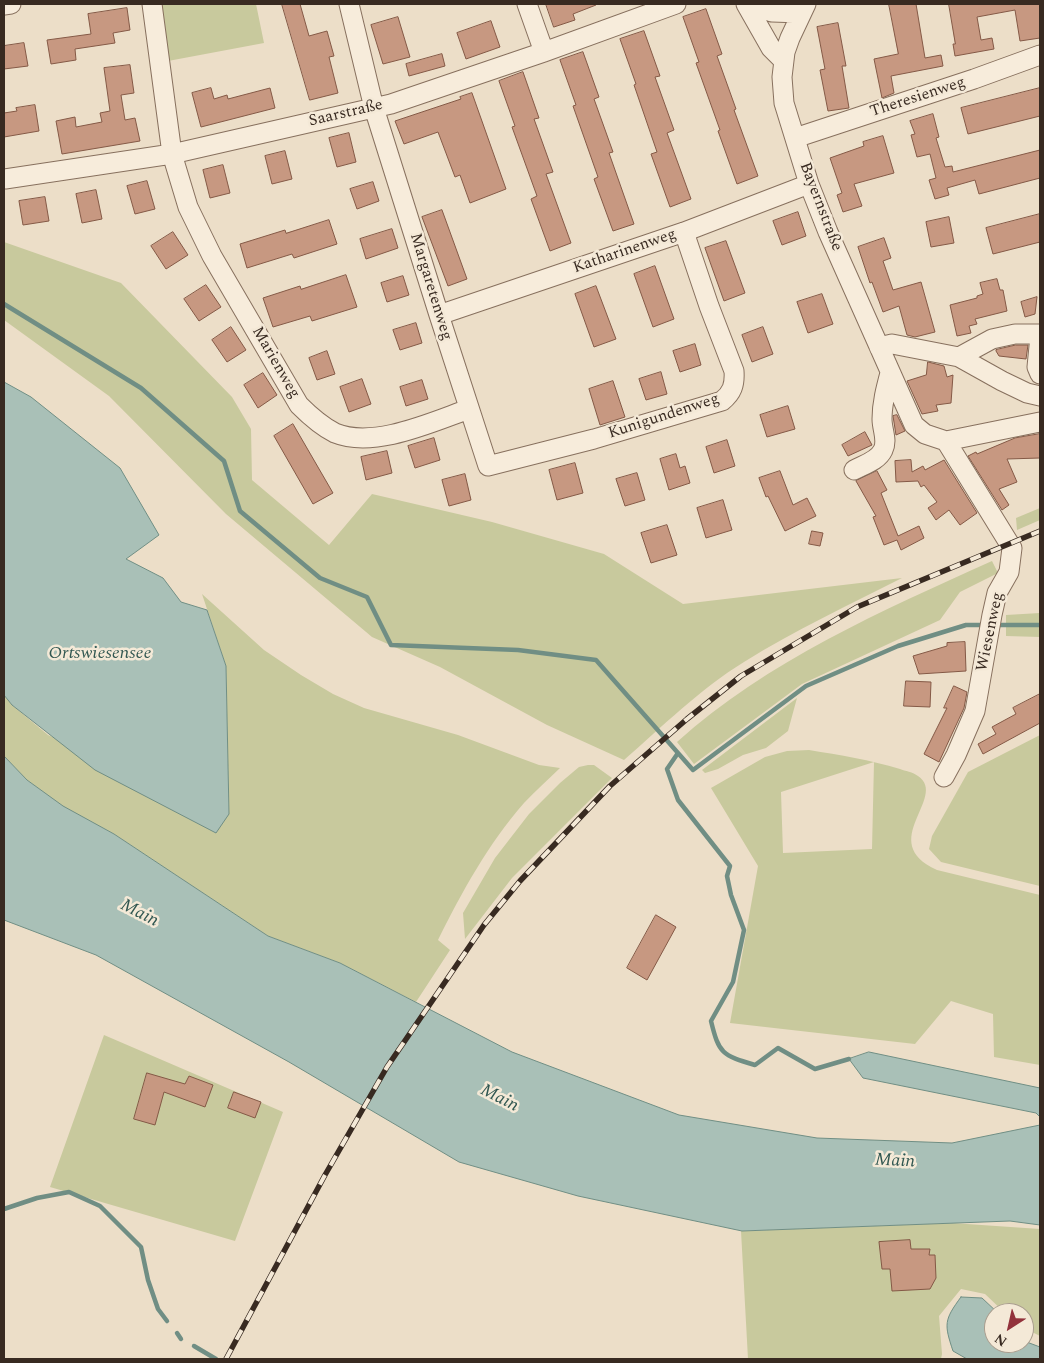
<!DOCTYPE html>
<html>
<head>
<meta charset="utf-8">
<style>
  body { margin:0 }
  #map { position:relative; width:1044px; height:1363px; overflow:hidden; background:#ecdec8; font-family:Spectral,serif }
  canvas { display:block }
  .frame { position:absolute; inset:0; border:5px solid #382a21; pointer-events:none }
  .north { position:absolute; left:984px; top:1303px; width:50px; height:50px; box-sizing:border-box; background:#f4e9d7; border:1px solid #a99d8e; border-radius:50%; rotate:215deg; font-size:14px; font-weight:700; line-height:20px; text-align:center; color:#382a21 }
  .north::after { content:''; display:block; margin:auto; width:18px; height:22px; background:#92323b; clip-path:polygon(50% 0,100% 100%,50% 72%,0 100%) }
</style>
</head>
<body>
<div id="map">
<canvas width="1044" height="1363"></canvas>
<div class="frame"></div>
<div class="north">N</div>
</div>
<script>
const ctx = document.querySelector('canvas').getContext('2d');
ctx.lineJoin = 'round';
function fill(path, color) {
  ctx.fillStyle = color;
  ctx.fill(path, 'evenodd');
}
function stroke(path, color, width, dash) {
  ctx.strokeStyle = color;
  ctx.lineWidth = width;
  ctx.lineCap = dash ? 'butt' : 'round';
  ctx.setLineDash(dash || []);
  ctx.stroke(path);
}
function write(font, color, halo, rows, align = 'center') {
  ctx.font = font + ' Spectral,serif';
  ctx.lineWidth = 5;
  ctx.setLineDash([]);
  ctx.textBaseline = 'middle';
  ctx.strokeStyle = halo;
  ctx.fillStyle = color;
  for (const [text, x, y, turn = 0] of rows) {
    ctx.save();
    ctx.translate(x, y);
    ctx.rotate((+turn || 0) * Math.PI / 180);
    ctx.textAlign = isNaN(turn) ? turn : align;
    if (halo) ctx.strokeText(text, 0, 0);
    ctx.fillText(text, 0, 0);
    ctx.restore();
  }
}
fill(new Path2D(`
  M161 4H256L264 43 168 61Z
  M4 242 121 283 232 397 251 429 252 480 329 545 372 494 492 522 604 554 683 604 902 578C849 605 795 630 744 662 700 689 662 727 624 760L547 725 440 667 372 637 226 514 109 396 4 320Z
  M1040 508V520L1017 530 1016 518Z
  M992 561 998 573 960 592 940 620 802 684 694 764 677 742C768 660 882 611 992 561Z
  M202 594 264 650 301 675 333 694 364 708 458 735 539 765 560 768C548 780 535 791 524 803 488 844 462 892 438 940L450 950 416 1002 340 963 268 936 114 834 63 807 27 780 4 756V695L12 705 48 735 229 814 226 666Z
  M1040 613V637L1006 636V615Z
  M797 698 788 731 766 748 743 755 718 769 705 773 702 770Z
  M1040 735V886L941 862 929 849 932 836 968 772Z
  M809 750C840 755 870 760 900 769 905 771 913 772 918 776 949 797 875 842 937 870L1040 895V1065L994 1057 993 1014 951 1001 915 1044 730 1023 758 866 711 788 765 757 787 751ZM874 762 872 849 783 853 781 792Z
  M588 765H594L612 778 512 878 465 939 463 913 495 858 529 814 560 783 579 767Z
  M104 1035 283 1112 235 1241 50 1187Z
  M952 1223 1040 1229V1336L1024 1328V1313H1005L985 1294 961 1289 939 1316 942 1354 941 1359H748L741 1231Z`), '#c8c99d');
const water = new Path2D(`
  M4 382 31 397 120 468 159 535 126 559 163 578 181 602 207 610 226 666 229 814 216 833 95 770 12 705 4 695Z
  M4 756 27 780 63 806 114 834 268 936 340 963 512 1052 679 1115 817 1138 952 1143 1040 1125V1225L1010 1221 742 1231 578 1196 459 1162 289 1062 96 955 4 920Z
  M869 1052 1040 1088V1117L1036 1113 863 1078 849 1059Z
  M961 1297 982 1298 998 1313H994V1343H1024V1341L1040 1347V1359H967L953 1351C944 1324 944 1320 961 1297Z`);
fill(water, '#a9c0b7');
stroke(water, '#708e84', 1);
stroke(new Path2D(`
  M4 304 141 388 224 461 240 511 320 578 367 597 391 645 518 650 596 660 693 770 806 686 898 646 966 625H985
  M996 625H1040
  M678 753 667 769 678 800 730 866 727 876 731 895 744 930 733 982 711 1021C719 1054 722 1055 755 1065L778 1048 815 1069 849 1059
  M4 1209 37 1198 69 1192 100 1206 141 1247 148 1280 158 1309 167 1321
  M177 1333 181 1339
  M194 1346 216 1359`), '#708e84', 4.5);
const building = new Path2D(`
  M282 4H300L309 36 327 31 334 56 329 57 338 93 310 100Z
  M546 4H595L596 5 573 14 575 20 554 27Z
  M889 4H916L925 58 941 55 943 66 891 76 894 93 882 98 874 59 898 54Z
  M949 4H1040V38L1020 41 1015 10 977 17 981 40 992 38 994 49 955 56 953 44H955Z
  M127 8 130 30 113 33 115 43 75 49 76 60 51 64 47 40 91 34 88 14Z
  M706 9 722 54 717 56 736 109 734 110 758 176 737 184 718 131 720 130 696 63 699 62 683 17Z
  M398 17 410 57 383 64 371 25Z
  M491 21 500 47 466 59 457 33Z
  M838 23 846 66H842L849 108 828 111 820 70 825 69 817 27Z
  M644 31 660 76 655 77 674 130 667 133 691 199 670 207 651 154 657 152 634 85 636 84 620 39Z
  M24 43 28 66 4 69V46Z
  M583 52 599 97 594 99 613 152 609 153 634 224 613 231 594 179 598 177 573 106 576 105 560 60Z
  M442 54 445 66 409 76 406 64Z
  M130 65 134 93 121 95 125 120 135 118 140 141 62 154 56 121 75 117 76 127 102 122 100 113 110 111 104 68Z
  M523 72 539 118 534 119 553 172 546 174 571 243 550 251 531 199 537 196 512 127 515 126 499 81Z
  M211 88 214 99 227 95 228 99 270 88 275 108 201 127 192 93Z
  M1040 88V116L968 134 961 108Z
  M472 93 506 189 470 203 460 175 455 177 438 132 404 144 395 121 461 99 460 97Z
  M35 105 39 131 4 137V113L17 111 16 108Z
  M933 114 939 137 936 138 945 167 952 166 953 172 1040 150V178L979 194 975 180 947 188 949 195 935 199 929 180 936 178 930 154 917 157 911 135 915 134 910 121Z
  M349 133 356 162 337 167 329 138Z
  M883 136 894 173 854 184 862 206 843 212 837 195 842 193 830 158 864 146 863 142Z
  M285 151 292 179 272 184 265 156Z
  M223 165 230 193 210 198 203 170Z
  M147 181 155 209 135 214 127 186Z
  M373 182 379 201 357 209 350 189Z
  M96 190 102 219 82 223 76 194Z
  M45 197 49 221 23 225 19 201Z
  M442 210 467 279 448 286 422 217Z
  M798 212 806 236 782 245 773 221Z
  M1040 214V242L993 254 986 228Z
  M949 217 954 243 931 247 926 222Z
  M329 220 337 244 294 258 292 254 247 268 240 244 285 230 286 233Z
  M392 229 398 248 366 259 360 239Z
  M173 232 188 255 166 269 151 246Z
  M884 238 891 258 883 261 893 290 921 282 935 332 915 337 907 335 899 306 883 312 872 282 870 283 858 247Z
  M726 241 745 293 724 301 705 248Z
  M655 266 674 319 653 327 634 274Z
  M346 275 357 307 312 321 310 316 273 327 263 298 300 286 301 289Z
  M403 276 409 295 387 302 381 283Z
  M997 279 1000 290H1003L1007 311 975 319 977 324 969 326 971 333 957 336 950 305 977 298V296L983 294 980 283Z
  M206 285 221 307 199 321 184 299Z
  M596 286 616 339 594 347 575 294Z
  M822 294 833 324 808 333 797 302Z
  M1037 297 1035 314 1025 317 1021 302Z
  M416 323 422 343 400 350 393 330Z
  M231 327 246 350 227 362 212 340Z
  M763 327 773 354 752 362 742 335Z
  M695 344 701 365 680 372 673 351Z
  M1016 345H1028L1026 359 999 356 996 351V350Z
  M327 351 335 374 317 380 309 358Z
  M928 362 944 366 947 377 953 375 951 403 936 405 938 411 922 414 907 381 926 375Z
  M661 372 667 394 646 400 639 379Z
  M263 373 277 395 258 408 244 385Z
  M362 379 371 404 349 412 340 387Z
  M422 380 428 399 406 406 400 387Z
  M613 381 625 417 600 425 589 389Z
  M788 406 795 429 767 437 760 415Z
  M897 415 905 431 896 435 893 416Z
  M293 424 333 493 313 504 274 436Z
  M865 432 872 445 848 456 842 445Z
  M1040 434V458L1007 459 1017 482 999 489 1009 505 1002 510 968 456 976 452 977 454 1015 438Z
  M434 438 440 460 415 468 408 446Z
  M727 440 735 466 714 473 706 447Z
  M387 451 392 473 366 480 361 457Z
  M676 454 680 468 685 466 690 483 669 490 660 459Z
  M911 460 912 472 923 466 925 470 944 460 977 513 960 525 949 510 936 520 928 508 937 502 924 485 921 487 918 481 896 482 895 461Z
  M575 463 583 493 557 500 549 470Z
  M780 471 793 505 807 498 816 516 785 531 768 496 766 497 759 478Z
  M877 471 887 490 881 493 898 536 919 526 924 538 901 550 897 540 884 545 873 517 876 516 856 481Z
  M637 473 645 500 625 506 616 479Z
  M465 474 471 500 449 506 442 480Z
  M723 500 732 530 706 538 697 508Z
  M667 525 677 555 651 563 641 533Z
  M812 531 823 533 820 546 809 544Z
  M965 642 966 671 919 674 913 656 947 646V643Z
  M906 681 931 682 930 707 904 706Z
  M954 686 967 692 964 708 939 762 924 754 947 708H944Z
  M1040 694V723L983 754 978 744 996 734 992 727 1016 714 1013 708Z
  M656 915 676 927 647 980 627 968Z
  M147 1073 185 1084 189 1076 213 1085 205 1107 164 1092 155 1125 134 1119Z
  M234 1092 261 1102 255 1118 228 1108Z
  M910 1240 911 1249H930L929 1255H935L936 1278 930 1289 892 1291 890 1269H882L879 1242Z`);
fill(building, '#c79881');
stroke(building, '#845946', 1);
const minor = new Path2D(`
  M152 4 172 154 188 207 212 256 299 405C310 416 321 426 335 433 374 449 432 422 469 409
  M349 4 374 108 439 315 488 466 594 439 722 401C732 393 735 385 734 371L709 306 684 232
  M527 4 544 52
  M746 4 771 48 784 61
  M749 4 772 12 801 13
  M806 4 790 38 785 52 782 77 784 103 809 184 828 232 914 425 925 434 946 441 1012 548 1009 572 997 593 992 615 975 711 956 755 944 777
  M4 5 11 4
  M795 138 974 79 1040 55
  M5 179 172 154 391 104 544 52 676 4
  M439 315 684 232 809 184
  M1040 336 1037 367 1040 374
  M879 347 892 344 959 357 1002 381 1027 393 1040 396
  M959 357 992 339 1015 334H1040
  M946 441 1040 422
  M854 470C863 465 878 461 883 450 888 440 882 430 882 419 882 403 886 388 890 373`);
stroke(minor, '#87705e', 21);
stroke(minor, '#f7ecdb', 19);
const rail = new Path2D(`
  M226 1359 325 1175 387 1067 484 925 520 881 610 786 687 719 741 676 857 607 1040 531`);
stroke(rail, '#382a21', 5.5);
stroke(rail, '#f4e9d7', 4, [11]);
write('16px', '#382a21', '#f4e9d7', [
  ["Theresienweg",918,98,-18],
  ["Saarstraße",346,114,-13],
  ["Bayernstraße",820,207,69],
  ["Katharinenweg",625,252,-19],
  ["Margaretenweg",430,287,73],
  ["Marienweg",275,363,60],
  ["Kunigundenweg",664,417,-18],
  ["Wiesenweg",991,632,-78]
]);
write('italic 18px', '#315751', '#f4e9d7', [
  ["Ortswiesensee",100,654],
  ["Main",139,914,27],
  ["Main",499,1099,27],
  ["Main",895,1162,3]
]);
</script>
</body>
</html>
